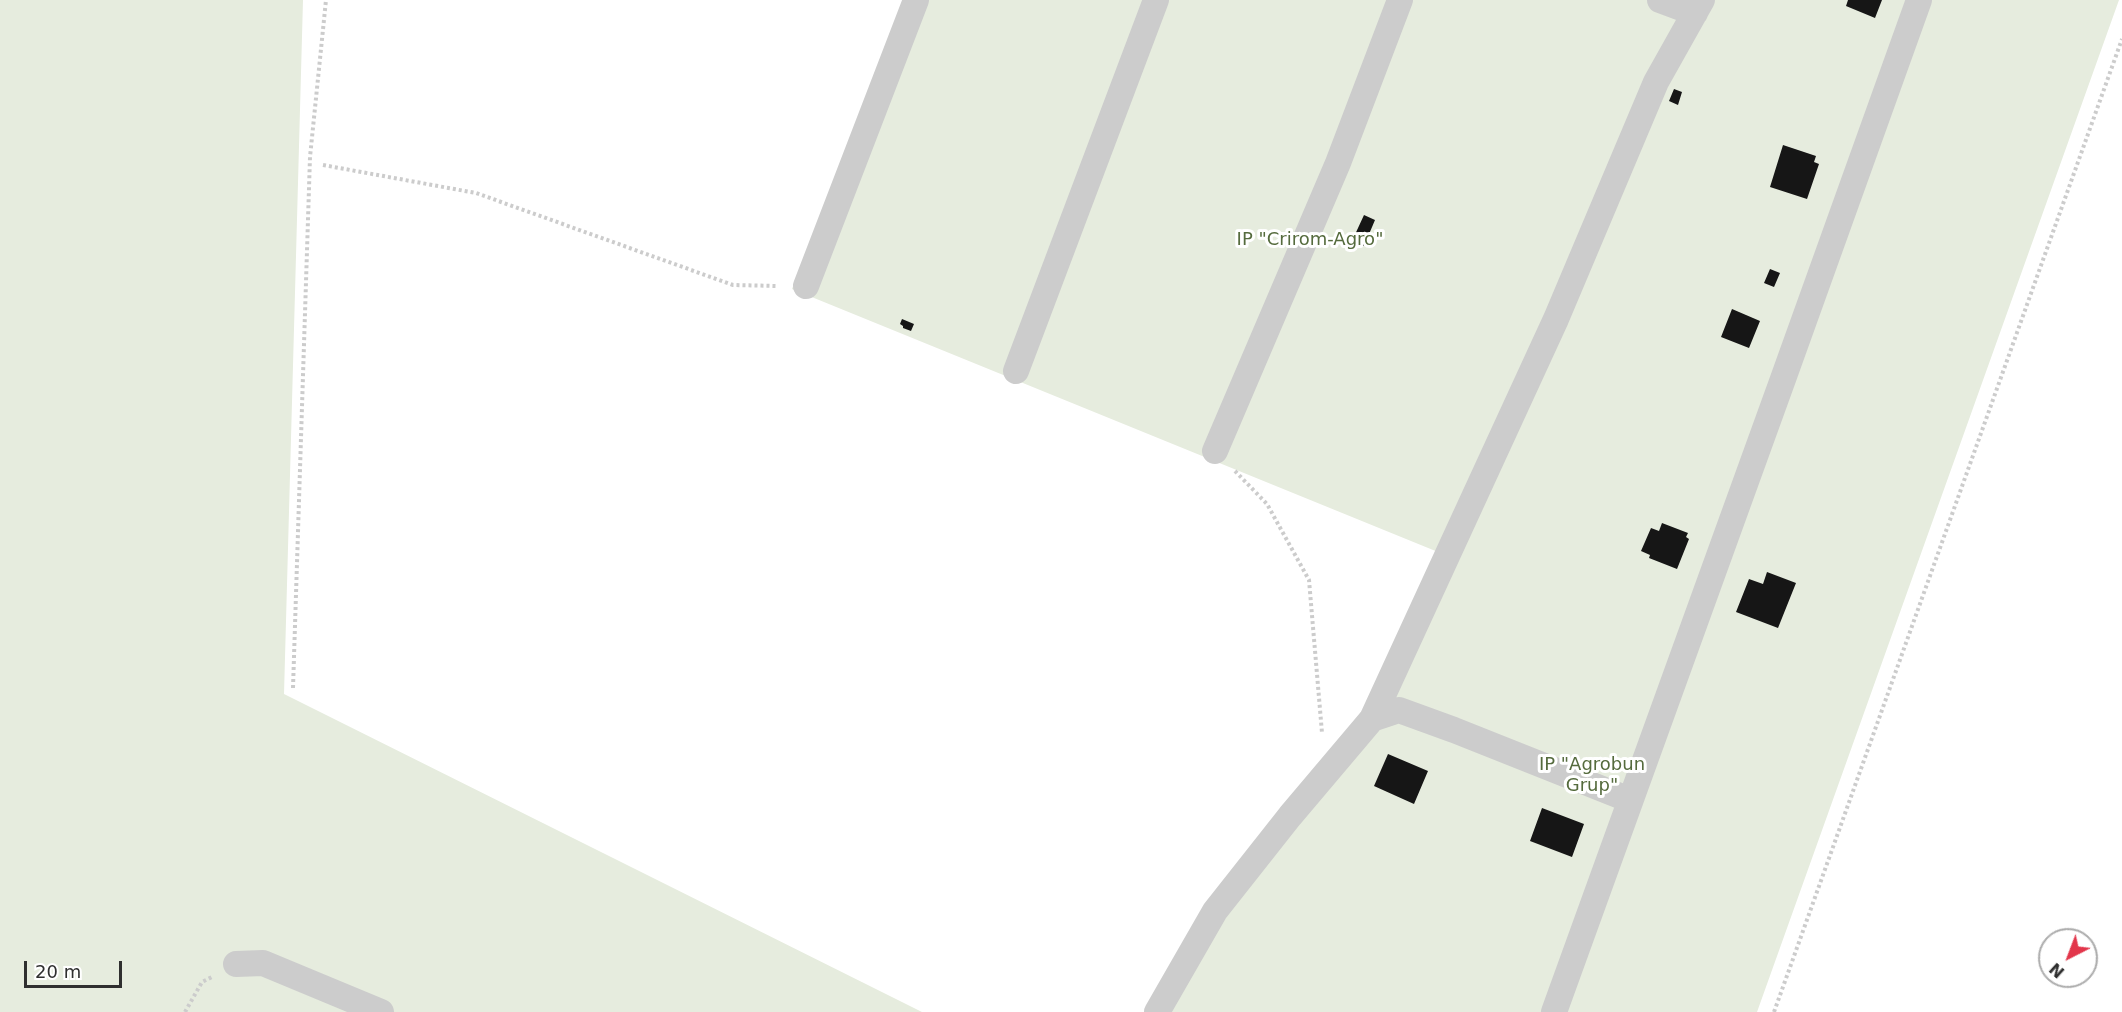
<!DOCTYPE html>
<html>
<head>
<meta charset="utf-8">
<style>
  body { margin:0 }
  #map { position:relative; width:2122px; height:1012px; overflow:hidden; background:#fff; font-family:"DejaVu Sans",sans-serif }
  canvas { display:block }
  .north { position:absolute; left:2038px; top:928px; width:60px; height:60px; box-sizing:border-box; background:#fff; border:2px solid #acacac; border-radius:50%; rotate:222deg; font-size:16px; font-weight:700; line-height:24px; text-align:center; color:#2f2f2f }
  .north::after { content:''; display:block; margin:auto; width:21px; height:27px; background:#e2364b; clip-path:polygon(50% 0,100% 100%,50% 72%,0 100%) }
  .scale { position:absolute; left:24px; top:961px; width:98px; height:27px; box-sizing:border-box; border:3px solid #2f2f2f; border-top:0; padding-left:8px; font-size:18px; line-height:21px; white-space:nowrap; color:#2f2f2f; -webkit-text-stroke:4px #fff; paint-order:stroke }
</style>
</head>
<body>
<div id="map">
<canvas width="2122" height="1012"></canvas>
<div class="north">N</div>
<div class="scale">20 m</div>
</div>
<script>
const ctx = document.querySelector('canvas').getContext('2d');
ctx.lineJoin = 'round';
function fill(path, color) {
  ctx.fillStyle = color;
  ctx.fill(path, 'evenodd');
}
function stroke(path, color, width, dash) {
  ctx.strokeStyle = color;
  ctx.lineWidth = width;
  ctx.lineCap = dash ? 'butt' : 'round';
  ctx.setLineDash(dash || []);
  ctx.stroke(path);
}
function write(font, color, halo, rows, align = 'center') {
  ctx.font = font + ' "DejaVu Sans",sans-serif';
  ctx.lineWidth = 6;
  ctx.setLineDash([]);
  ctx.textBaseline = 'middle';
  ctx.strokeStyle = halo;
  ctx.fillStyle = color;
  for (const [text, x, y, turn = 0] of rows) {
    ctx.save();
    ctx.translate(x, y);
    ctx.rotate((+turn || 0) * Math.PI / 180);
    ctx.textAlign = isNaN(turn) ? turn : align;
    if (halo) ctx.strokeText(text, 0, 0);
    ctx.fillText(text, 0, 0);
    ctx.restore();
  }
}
fill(new Path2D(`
  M0 0H303L284 694 922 1012H0Z
  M904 0H2119L1757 1012H1150L1192 932 1365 707 1438 552 792 289Z`), '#e6ecde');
fill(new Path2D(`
  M1848 0H1882L1875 18 1846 6Z
  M1674 89 1682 92 1678 105 1669 101Z
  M1783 145 1816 156 1814 162 1819 164 1807 199 1770 187Z
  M1364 215 1375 220 1364 246 1352 241Z
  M1770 269 1780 273 1774 287 1764 283Z
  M1732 309 1760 321 1749 348 1721 337Z
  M902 319 914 324 911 331 903 328V326L900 324Z
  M1662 523 1688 533 1686 537 1689 539 1677 569 1649 558 1650 555 1641 551 1651 528 1659 531Z
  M1767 572 1796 583 1778 628 1736 612 1749 579 1763 584Z
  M1388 754 1428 771 1414 804 1374 786Z
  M1542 808 1584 824 1572 857 1530 841Z`), '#161616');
stroke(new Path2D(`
  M323 165 476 193 733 285 778 286
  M1235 471 1267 504 1309 580 1322 733
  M293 688 310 157 326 0
  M185 1012 202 982 212 977
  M1774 1012 2122 39`), '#ccc', 4, [3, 3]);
stroke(new Path2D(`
  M1660 0 1695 13
  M806 286 916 0
  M1016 371 1156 0
  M1215 451 1338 163 1400 0
  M1372 719 1556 319 1656 82 1702 0
  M236 964 263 963 381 1012
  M1157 1012 1215 911 1290 816 1372 719 1399 710 1454 730 1630 800
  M1554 1012 1783 379 1919 0`), '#ccc', 26);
write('18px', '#556b3d', '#fff', [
  ["IP \"Crirom-Agro\"",1310,240],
  ["IP \"Agrobun",1592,765],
  ["Grup\"",1592,786]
]);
</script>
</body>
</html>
